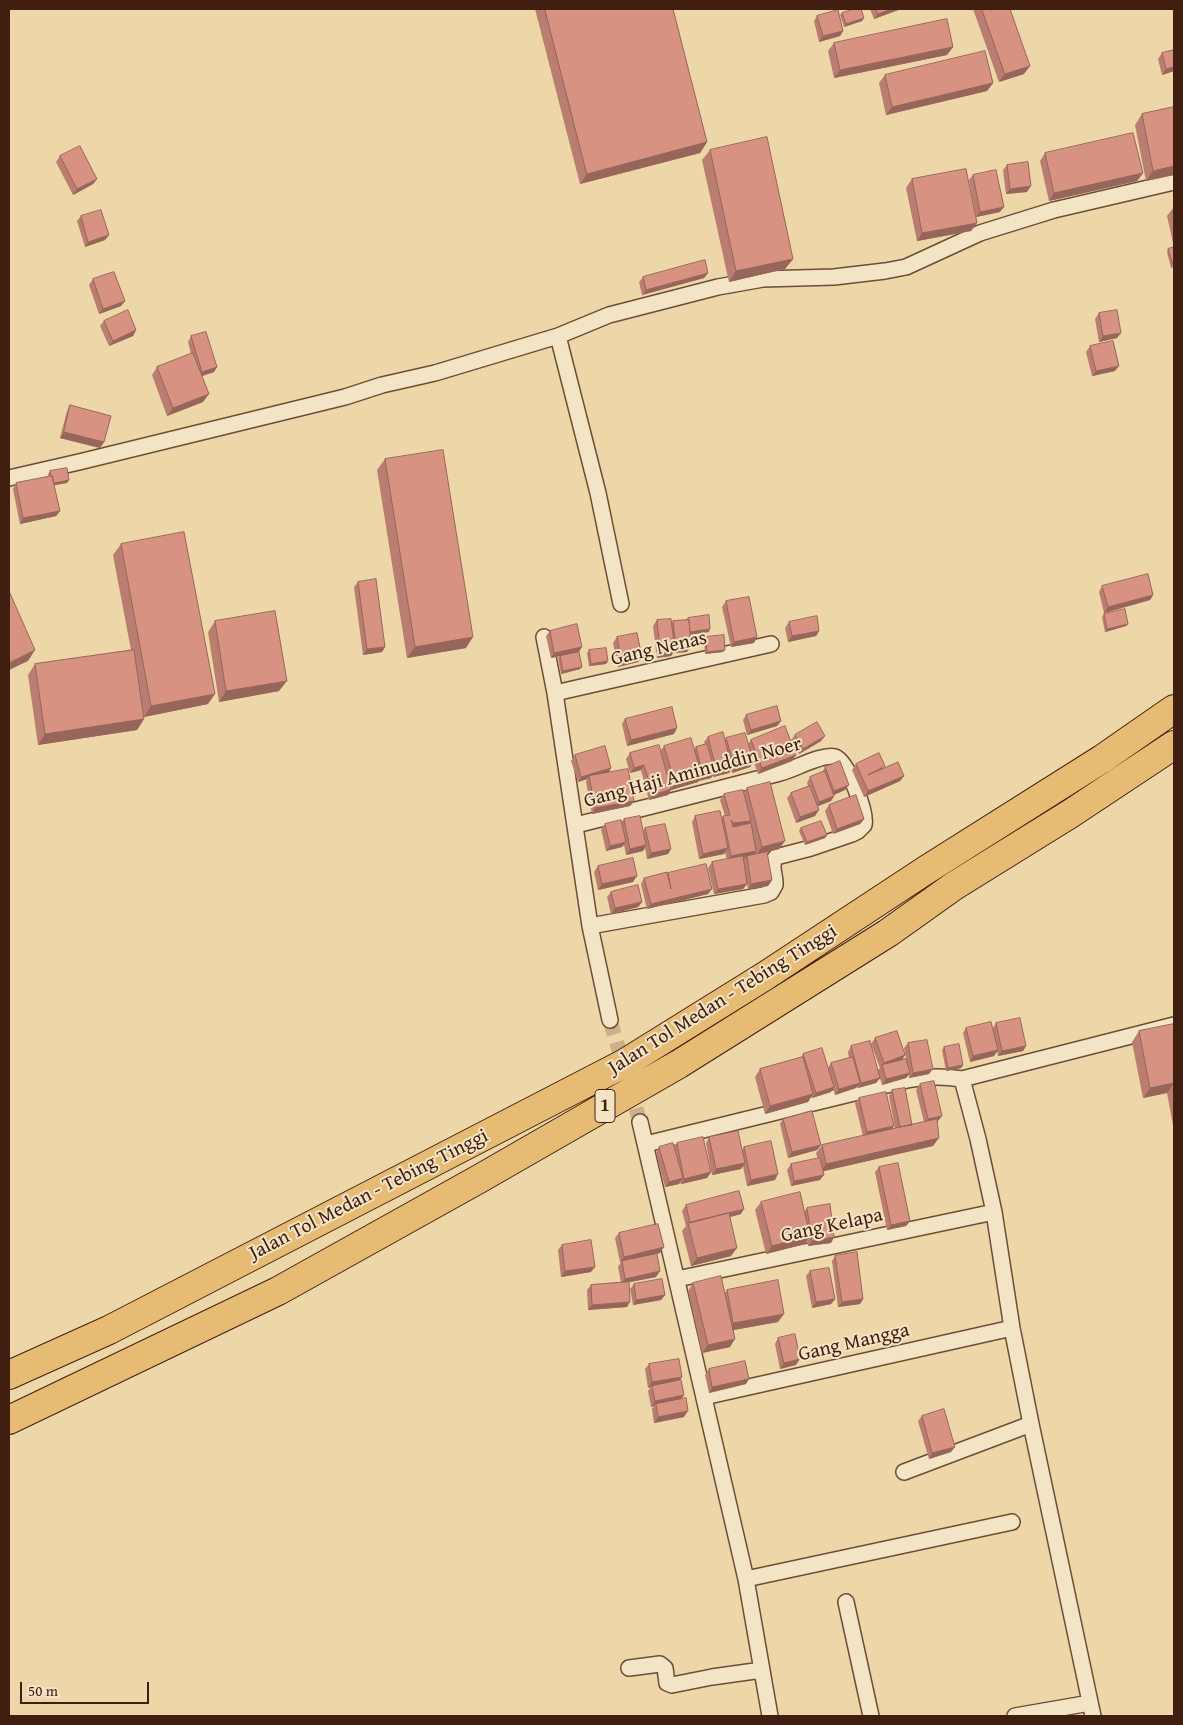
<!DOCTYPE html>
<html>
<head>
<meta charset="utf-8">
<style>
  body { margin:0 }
  #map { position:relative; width:1183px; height:1725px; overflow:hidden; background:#edd6a8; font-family:"Gentium Book Plus",serif }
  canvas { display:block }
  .frame { position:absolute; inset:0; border:10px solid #411f10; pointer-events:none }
  .scale { position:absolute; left:20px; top:1682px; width:129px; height:22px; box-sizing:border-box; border:2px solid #411f10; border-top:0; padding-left:6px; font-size:15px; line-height:18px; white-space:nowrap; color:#411f10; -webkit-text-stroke:4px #f3e4c6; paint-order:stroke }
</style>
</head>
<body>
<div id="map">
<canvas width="1183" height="1725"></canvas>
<div class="frame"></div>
<div class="scale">50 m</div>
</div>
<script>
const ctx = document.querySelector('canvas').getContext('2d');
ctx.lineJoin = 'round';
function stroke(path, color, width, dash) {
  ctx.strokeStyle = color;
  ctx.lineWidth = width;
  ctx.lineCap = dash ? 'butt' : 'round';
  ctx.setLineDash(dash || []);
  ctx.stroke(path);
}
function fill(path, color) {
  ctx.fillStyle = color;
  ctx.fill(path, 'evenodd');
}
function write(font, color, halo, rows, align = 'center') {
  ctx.font = font + ' "Gentium Book Plus",serif';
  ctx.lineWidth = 4;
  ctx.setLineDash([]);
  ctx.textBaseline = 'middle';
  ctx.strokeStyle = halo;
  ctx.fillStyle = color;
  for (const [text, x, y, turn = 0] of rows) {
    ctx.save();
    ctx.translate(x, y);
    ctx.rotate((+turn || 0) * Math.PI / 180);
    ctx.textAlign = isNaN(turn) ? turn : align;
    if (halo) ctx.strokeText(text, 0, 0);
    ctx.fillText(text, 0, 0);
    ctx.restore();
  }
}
stroke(new Path2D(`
  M610 1020 640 1122`), '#cbb18a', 15, [15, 8]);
const minor = new Path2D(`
  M558 336 598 493 621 604
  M9 478 79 462 345 397 382 385 435 373 558 336 609 315 718 287 763 279 834 277 885 271 906 267 980 233 1054 210 1174 182
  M544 637 555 693 590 926 610 1020
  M555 693 771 644
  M576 825C644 808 712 791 780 773 793 770 823 753 835 757 848 762 867 813 864 825L858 831 852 834 811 848 776 857C769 865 776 876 775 885L771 892 764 895 590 926
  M962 1079 978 1139 994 1212 1012 1328 1031 1424 1093 1716
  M640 1122 746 1579 770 1716
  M646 1144 907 1080C927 1076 942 1076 962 1079L1174 1025
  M677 1279 994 1212
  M704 1397 1012 1328
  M904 1472 1031 1424
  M746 1579 1012 1522
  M846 1602 871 1716
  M629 1668 660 1664 665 1668 667 1683 672 1685 712 1677 762 1670
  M1015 1716 1090 1703`);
const motorway = new Path2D(`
  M9 1375 109 1330 625 1063 765 976 926 870 1102 759 1174 709
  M9 1420 278 1291 479 1179 679 1064 888 933 954 886 1070 814 1174 745`);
stroke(minor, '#6c4d36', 18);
stroke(motorway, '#411f10', 30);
stroke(minor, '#f3e4c6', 15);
stroke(motorway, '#e6bb74', 28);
fill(new Path2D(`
  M535 9H673L707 142 700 153 580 184Z
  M870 9H901L874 19Z
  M973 9H1010L1024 74 999 82Z
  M842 13 864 18 862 21 844 27 840 15Z
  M817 16 843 31 840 36 819 42 814 21Z
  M834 43 953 47 947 55 834 78 828 51Z
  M1174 50V71L1162 75 1158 59 1162 53Z
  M885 75 993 83 987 91 886 115 879 83Z
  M1174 107V175L1146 181 1135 125 1142 114Z
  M710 150 793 259 785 269 729 282 702 160Z
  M1045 153 1143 173 1137 181 1049 201 1040 161Z
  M60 156 97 179 93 184 73 195 56 162Z
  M1007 165 1027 192 1006 194 1003 170Z
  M973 175 1000 212 976 217 969 180Z
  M912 179 977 223 971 231 917 241 906 188Z
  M1174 207V243H1173L1167 216 1173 208Z
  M81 216 109 235 105 240 85 247 77 221Z
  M1174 247V267L1171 268 1167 252 1168 249Z
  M708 273 704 278 642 295 639 282 643 277Z
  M93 279 121 306 99 314 89 285Z
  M1099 313 1117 338 1099 342 1095 319Z
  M104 321 136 330 133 336 109 346 100 326Z
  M191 336 217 367 214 372 202 376 203 402 167 416 152 375 157 367 191 354 188 342Z
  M1090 346 1115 371 1092 376 1086 352Z
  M70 405 104 442 100 448 60 438 67 411Z
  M385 459 466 648 407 658 377 470Z
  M50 471 69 480 67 483 54 485 60 511 56 516 20 524 13 489 16 483 49 477 48 474Z
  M121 544 208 704 144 717V719L137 730 38 745 28 675 35 664 131 650 113 555Z
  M358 582 385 647 382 652 363 655 354 587Z
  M1102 586 1153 595 1150 600 1104 613 1099 592Z
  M726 601 754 643 731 647 722 607Z
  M1104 614 1128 624 1126 626 1105 632 1102 617Z
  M688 618 709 632 690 634 687 652 673 653 671 656 657 658 653 626 657 620 671 624 673 621 686 620Z
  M215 621 279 691 219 702 208 632Z
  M789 622 819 631 816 636 788 642 785 628Z
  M550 631 582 647 579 652 582 667 580 669 561 674 558 658 560 656 551 658 546 636Z
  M617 637 642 657 638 662 618 667 613 643Z
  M706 637 723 652 705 654 704 640Z
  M589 650 608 661 606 664 589 666 587 653Z
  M746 715 781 721 777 726 747 735 743 720Z
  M625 719 674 734 627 746 622 724Z
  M795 735 821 741 799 754 791 740Z
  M708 737 725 740 726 738 748 744 751 740 796 755 792 761 758 774 753 760 750 767 732 773 731 770 729 773 713 777V775L711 778 699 780 698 782 671 790 668 795 649 800 641 770 630 773 626 759 630 753 661 750 664 746 694 749 696 747 705 744 704 742Z
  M575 755 634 801 630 806 592 814 586 782 587 779 578 782 571 761Z
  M856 764 883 768 904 776 900 781 864 797 852 770Z
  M825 767 845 790 834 795V796L831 801 818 806 815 816 796 823 787 798 791 793 808 786 807 783 810 777 822 773Z
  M747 788 779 849 767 852 772 880 768 886 748 889 747 884 743 889 714 894 708 868 712 862 727 860 725 852 724 854 699 859 692 822 695 816 722 818 723 816H725L720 800 724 794 744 793Z
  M829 805 864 819 860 824 833 834 825 811Z
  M624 819 643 831 645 828 671 849 668 854 647 859 645 848 643 851 626 855 624 845 622 847 606 851 601 829 605 824 622 822Z
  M801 828 827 835 825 838 805 845 799 831Z
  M598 866 633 882 598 890 594 872Z
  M668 873 708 894 647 909 641 884 644 878 667 875Z
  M611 892 642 902 638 907 611 914 607 897Z
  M996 1023 1026 1046 1023 1051 998 1056 997 1051 994 1056 970 1062 963 1033 966 1028H993Z
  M1174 1024V1131L1167 1093 1143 1098 1132 1042 1139 1031Z
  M875 1038 905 1055 902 1060 906 1059 904 1048 908 1043 929 1074 909 1078V1075L906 1078 882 1085 880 1078 876 1083 858 1088 857 1087 856 1088 835 1095 833 1088 831 1092 812 1098 811 1097 808 1102 765 1114 755 1077 760 1069 801 1058 803 1054 828 1068 831 1063 849 1058 848 1052 851 1046 878 1070 880 1068 871 1044Z
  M944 1047 963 1065 961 1068 946 1071 942 1050Z
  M920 1084 938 1121 933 1146 823 1171 820 1180 791 1186 787 1170 791 1164 818 1159 816 1153 822 1145 863 1136 855 1103 859 1098 894 1126 892 1129 895 1128 889 1096 892 1090 912 1125 924 1122 916 1090Z
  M783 1119 821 1145 817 1150 788 1158 780 1124Z
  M709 1137 742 1150 744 1147 775 1180 747 1186 743 1166 741 1169 712 1175 706 1143Z
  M677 1143 711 1172 707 1178 681 1184 680 1182 679 1184 665 1187 656 1153 659 1147 674 1146Z
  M879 1167 910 1221 906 1226 887 1230 875 1172Z
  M761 1202 804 1212 807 1208 834 1237 831 1243 808 1246 807 1240 805 1244 766 1254 755 1210Z
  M686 1205 741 1214 730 1217 731 1256 691 1266 682 1231 686 1226 682 1211Z
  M619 1233 660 1253 638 1258 656 1277 629 1282 627 1307 588 1310 587 1290 591 1285 621 1282 618 1267 621 1262H620L615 1238Z
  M562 1245 591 1272 561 1277 558 1250Z
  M835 1256 863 1299 860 1304 838 1307 832 1261Z
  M810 1271 835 1299 831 1304 812 1308 806 1276Z
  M693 1283 725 1293 727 1290 778 1322 734 1330 730 1347 702 1353 688 1291Z
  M634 1284 665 1295 661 1300 633 1305 630 1289Z
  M778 1338 796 1365 780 1369 775 1344Z
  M649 1364 682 1377 679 1380 684 1417 654 1423 652 1409 654 1406 651 1407 648 1391 651 1387 648 1388 645 1369Z
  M709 1369 746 1384 709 1393 705 1375Z
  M922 1416 951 1452 929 1459 918 1421Z`), '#b97e70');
fill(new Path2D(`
  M891 9H901L874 19 878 14Z
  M864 18 862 21 844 27 846 24Z
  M843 31 840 36 819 42 823 36Z
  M953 47 947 55 834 78 840 70Z
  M1030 66 1024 74 999 82 1005 74Z
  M1174 67V71L1162 75 1166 69Z
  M993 83 987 91 886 115 892 107Z
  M707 142 700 153 580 184 587 174Z
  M1174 166V175L1146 181 1153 171Z
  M1143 173 1137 181 1049 201 1054 193Z
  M97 179 93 184 73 195 77 189Z
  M1031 186 1027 192 1006 194 1010 189Z
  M1004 207 1000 212 976 217 980 212Z
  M977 223 971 231 917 241 922 233Z
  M109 235 105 240 85 247 88 242Z
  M793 259 785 269 729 282 736 271Z
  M708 273 704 278 642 295 646 290Z
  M125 301 121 306 99 314 103 309Z
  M136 330 133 336 109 346 113 341Z
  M1121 333 1117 338 1099 342 1103 336Z
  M1119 366 1115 371 1092 376 1096 371Z
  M217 367 214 372 199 377 202 372Z
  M209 394 203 402 167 416 173 408Z
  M64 432 104 442 100 448 60 438Z
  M69 480 67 483 50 486 52 483Z
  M60 511 56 516 20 524 23 518Z
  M1153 595 1150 600 1104 613 1108 607Z
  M1128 624 1126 626 1105 632 1107 629Z
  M710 629 709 632 688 635 689 632Z
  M819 631 816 636 788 642 792 636Z
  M473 637 466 648 407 658 415 647Z
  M757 637 754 643 731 647 734 642Z
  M691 646 687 652 673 653 671 656 657 658 660 652 673 651 676 648Z
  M385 647 382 652 363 655 367 649Z
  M582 647 578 652 551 658 554 653Z
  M35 650 28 661 9 670V663Z
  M725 650 723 652 705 654 707 652Z
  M642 657 638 662 618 667 622 661Z
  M608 661 606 664 589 666 591 664Z
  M582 667 580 669 561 674 563 671Z
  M287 681 279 691 219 702 226 691Z
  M215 694 208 704 144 717 151 706Z
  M144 719 137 730 38 745 45 734Z
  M781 721 777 726 747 735 751 730Z
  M677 728 674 734 627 746 631 740Z
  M825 736 821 741 799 754 803 749Z
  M796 755 792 761 758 774 762 768Z
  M754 762 750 767 732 773 735 768Z
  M644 765 641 770 630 773 634 768Z
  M611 768 608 774 589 776 587 779 578 782 581 777Z
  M732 768 729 773 713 777 717 772Z
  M715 772 711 778 699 781 703 776Z
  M702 776 698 782 671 790 668 795 649 800 653 795 671 789 675 784Z
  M904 776 900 781 864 797 868 791Z
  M849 785 845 790 831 796 834 791Z
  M834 796 831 801 816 807 819 802Z
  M634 801 630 806 592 814 595 808Z
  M819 810 815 816 796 823 800 817Z
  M864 819 860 824 833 834 837 829Z
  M751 821 747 827 729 829 733 823Z
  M827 835 825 838 805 845 807 842Z
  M785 841 779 849 756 855 762 847Z
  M626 842 622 847 606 851 610 846Z
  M646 845 643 851 626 855 630 849Z
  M728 848 724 854 699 859 703 854Z
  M671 849 668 854 647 859 651 853Z
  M756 851 753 856H747L745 858 727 862 731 856Z
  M637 876 633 882 598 890 602 884Z
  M772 880 768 886 748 889 751 884Z
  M747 884 743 889 714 894 718 889Z
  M712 889 708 894 647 909 651 904Z
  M642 902 638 907 611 914 615 908Z
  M1026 1046 1023 1051 998 1056 1002 1051Z
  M998 1050 994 1056 970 1062 973 1056Z
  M905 1055 901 1061 882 1065 884 1063Z
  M963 1065 961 1068 946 1071 948 1068Z
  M933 1069 929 1074 909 1078 913 1073Z
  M910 1073 906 1078 882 1085 886 1079Z
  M880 1078 876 1083 858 1088 861 1083Z
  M860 1083 856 1088 835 1095 839 1089Z
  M1174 1083 1167 1093 1143 1098 1150 1088Z
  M834 1087 831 1092 812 1098 816 1093Z
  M813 1094 808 1102 765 1114 770 1106Z
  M942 1116 938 1121 924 1124 928 1119Z
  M894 1126 890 1131 863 1138 867 1132Z
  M939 1138 933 1146 820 1172 826 1164Z
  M821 1145 817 1150 788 1158 792 1152Z
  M745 1163 741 1169 712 1175 716 1169Z
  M711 1172 707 1178 681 1184 684 1179Z
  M778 1174 775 1180 747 1186 751 1180Z
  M824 1175 820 1180 791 1186 794 1181Z
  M683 1178 679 1184 665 1187 669 1182Z
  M744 1209 741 1214 689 1228 690 1224Z
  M910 1221 906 1226 887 1230 891 1225Z
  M810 1236 805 1244 766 1254 772 1246Z
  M834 1237 831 1243 808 1246 812 1241Z
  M664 1247 660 1253 620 1262 624 1257Z
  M737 1248 731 1256 691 1266 697 1258Z
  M595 1267 591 1272 561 1277 565 1271Z
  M660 1271 656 1277 621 1284 625 1279Z
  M665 1295 661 1300 633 1305 636 1300Z
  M835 1299 831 1304 812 1308 816 1302Z
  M863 1299 860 1304 838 1307 842 1302Z
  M630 1302 627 1307 588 1310 592 1305Z
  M784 1314 778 1322 728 1331 733 1323Z
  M735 1339 730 1347 702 1353 708 1345Z
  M800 1359 796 1365 780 1369 784 1363Z
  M682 1377 678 1382 652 1386 651 1387 648 1388 652 1382Z
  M749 1379 746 1384 709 1393 712 1387Z
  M684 1395 680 1401 656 1404 654 1406 651 1407 655 1401Z
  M688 1411 684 1417 654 1423 658 1417Z
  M955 1447 951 1452 929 1459 932 1453Z`), '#96665b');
const building = new Path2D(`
  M545 9H673L707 142 587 174Z
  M854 9H861L864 18 846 24 842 13Z
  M876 9H891L878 14Z
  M982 9H1010L1030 66 1005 74Z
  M838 10 843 31 823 36 817 16Z
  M947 19 953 47 840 70 834 43Z
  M1174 50V67L1166 69 1162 53Z
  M985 51 993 83 892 107 885 75Z
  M1174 107V166L1153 171 1142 114Z
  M1133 133 1143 173 1054 193 1045 153Z
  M767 137 793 259 736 271 710 150Z
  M80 146 97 179 77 189 60 156Z
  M1028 162 1031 186 1010 189 1007 165Z
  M966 169 977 223 922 233 912 179Z
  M996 170 1004 207 980 212 973 175Z
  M101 210 109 235 88 242 81 216Z
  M1174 247V265H1173L1168 249Z
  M705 260 708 273 646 290 643 277Z
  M114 272 125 301 103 309 93 279Z
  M128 310 136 330 113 341 104 321Z
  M1117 310 1121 333 1103 336 1099 313Z
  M206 332 217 367 202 372 191 336Z
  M1113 341 1119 366 1096 371 1090 346Z
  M193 353 209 394 173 408 157 367Z
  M70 405 111 416 104 442 64 432Z
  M443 450 473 637 415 647 385 459Z
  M67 468 69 480 54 483 52 476H51L50 471Z
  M52 476 60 511 23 518 16 483Z
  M184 532 215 694 151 706 121 544Z
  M1148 574 1153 595 1108 607 1102 586Z
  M376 579 385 647 367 649 358 582Z
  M9 591 35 650 9 663Z
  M749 597 757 637 734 642 726 601Z
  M1125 609 1128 624 1107 629 1104 614Z
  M275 611 287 681 226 691 215 621Z
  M709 615 710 629 690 632 689 620H688V618Z
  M817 616 819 631 792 636 789 622Z
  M671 619 675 651 660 652 657 620Z
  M689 620 691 646 676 648 673 621Z
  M577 624 582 647 554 653 550 631Z
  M637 633 642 657 622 661 617 637Z
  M724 635 725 650 707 652 706 637Z
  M606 648 608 661 591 664 589 650Z
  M134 650 144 719 45 734 35 664Z
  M579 652 582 667 563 671 560 656Z
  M777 706 781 721 751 730 746 715Z
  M672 707 677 728 631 740 625 719Z
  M817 722 825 736 803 749 795 735Z
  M785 726 796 755 762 768 751 740Z
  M723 732 732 768 717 772 708 737Z
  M745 733 754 762 735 768 726 738Z
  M691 738 702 776 675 784 664 746Z
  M707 744 715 772 703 776 696 747Z
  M659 745 671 789 653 795 644 765 634 768 630 753Z
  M605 746 611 768 581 777 575 755Z
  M879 753 885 766 868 775 898 762 904 776 868 791 856 764Z
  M840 761 849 785 834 791 825 767Z
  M628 769 634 801 595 808 589 776Z
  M825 771 834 796 819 802 810 777Z
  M770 782 785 841 762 847 747 788Z
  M810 786 819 810 800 817 791 793Z
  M743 790 751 821 733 823 731 820 733 827 751 823 756 851 731 856 723 816 730 815 724 794Z
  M856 795 864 819 837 829 829 805Z
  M720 811 728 848 703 854 695 816Z
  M640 816 646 845 630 849 624 819Z
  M621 820 626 842 610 846 605 824Z
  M821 821 827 835 807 842 801 828Z
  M665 824 671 849 651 853 645 828Z
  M767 852 772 880 751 884 747 856Z
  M743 856 747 884 718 889 712 862Z
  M633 858 637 876 602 884 598 866Z
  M706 864 712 889 651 904 644 878 667 872 671 889 668 873Z
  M638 885 642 902 615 908 611 892Z
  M1020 1018 1026 1046 1002 1051 996 1023Z
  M991 1022 998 1050 973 1056 966 1028Z
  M1174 1024V1083L1150 1088 1139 1031Z
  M897 1031 905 1055 884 1063 875 1038Z
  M927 1040 933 1069 913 1073 908 1043Z
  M870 1041 880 1078 861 1083 851 1046Z
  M959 1044 963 1065 948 1068 944 1047Z
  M822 1048 834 1087 816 1093 803 1054Z
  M803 1057 813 1094 770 1106 760 1069Z
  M853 1057 860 1083 839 1089 831 1063Z
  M906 1059 910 1073 886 1079 882 1065Z
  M934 1081 942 1116 928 1119 920 1084Z
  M905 1088 912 1125 900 1127 892 1090Z
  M886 1092 894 1126 867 1132 859 1098Z
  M812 1111 821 1145 792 1152 783 1119Z
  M937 1119 939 1138 826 1164 822 1145Z
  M738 1131 745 1163 716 1169 709 1137Z
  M703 1137 711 1172 684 1179 677 1143Z
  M771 1141 778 1174 751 1180 744 1147Z
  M673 1143 683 1178 669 1182 659 1147Z
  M820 1158 824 1175 794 1181 791 1164Z
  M898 1163 910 1221 891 1225 879 1167Z
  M739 1191 744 1209 690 1223 686 1205Z
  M800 1192 810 1236 772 1246 761 1202Z
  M830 1204 834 1237 812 1241 807 1208Z
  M729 1213 737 1248 697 1258 688 1223Z
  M658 1224 664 1247 624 1257 619 1233Z
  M591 1240 595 1267 565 1271 562 1245Z
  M857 1252 863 1299 842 1302 835 1256Z
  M657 1254 660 1271 625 1279 622 1261Z
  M829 1268 835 1299 816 1302 810 1271Z
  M721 1276 735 1339 708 1345 693 1283Z
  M662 1279 665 1295 636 1300 634 1284Z
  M778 1280 784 1314 733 1323 727 1290Z
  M629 1282 630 1302 592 1305 591 1285Z
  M795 1334 800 1359 784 1363 778 1338Z
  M679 1359 682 1377 652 1382 649 1364Z
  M745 1361 749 1379 712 1387 709 1369Z
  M681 1380 684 1395 655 1401 652 1386Z
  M686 1398 688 1411 658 1417 656 1404Z
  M944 1409 955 1447 932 1453 922 1416Z`);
fill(building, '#d79282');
stroke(building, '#96665b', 1);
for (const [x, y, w] of [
  [605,1106,20]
]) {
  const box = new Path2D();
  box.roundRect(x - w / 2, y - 16.5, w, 33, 4);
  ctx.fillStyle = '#f3e4c6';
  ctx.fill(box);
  stroke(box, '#411f10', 1);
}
write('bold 19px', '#411f10', null, [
  ["1",605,1106]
]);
write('20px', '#411f10', '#f3e4c6', [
  ["Gang Nenas",659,649,-13],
  ["Gang Haji Aminuddin Noer",693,773,-15],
  ["Jalan Tol Medan - Tebing Tinggi",723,1000,-32],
  ["Jalan Tol Medan - Tebing Tinggi",369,1195,-27],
  ["Gang Kelapa",832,1226,-12],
  ["Gang Mangga",854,1343,-13]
]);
</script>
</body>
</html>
